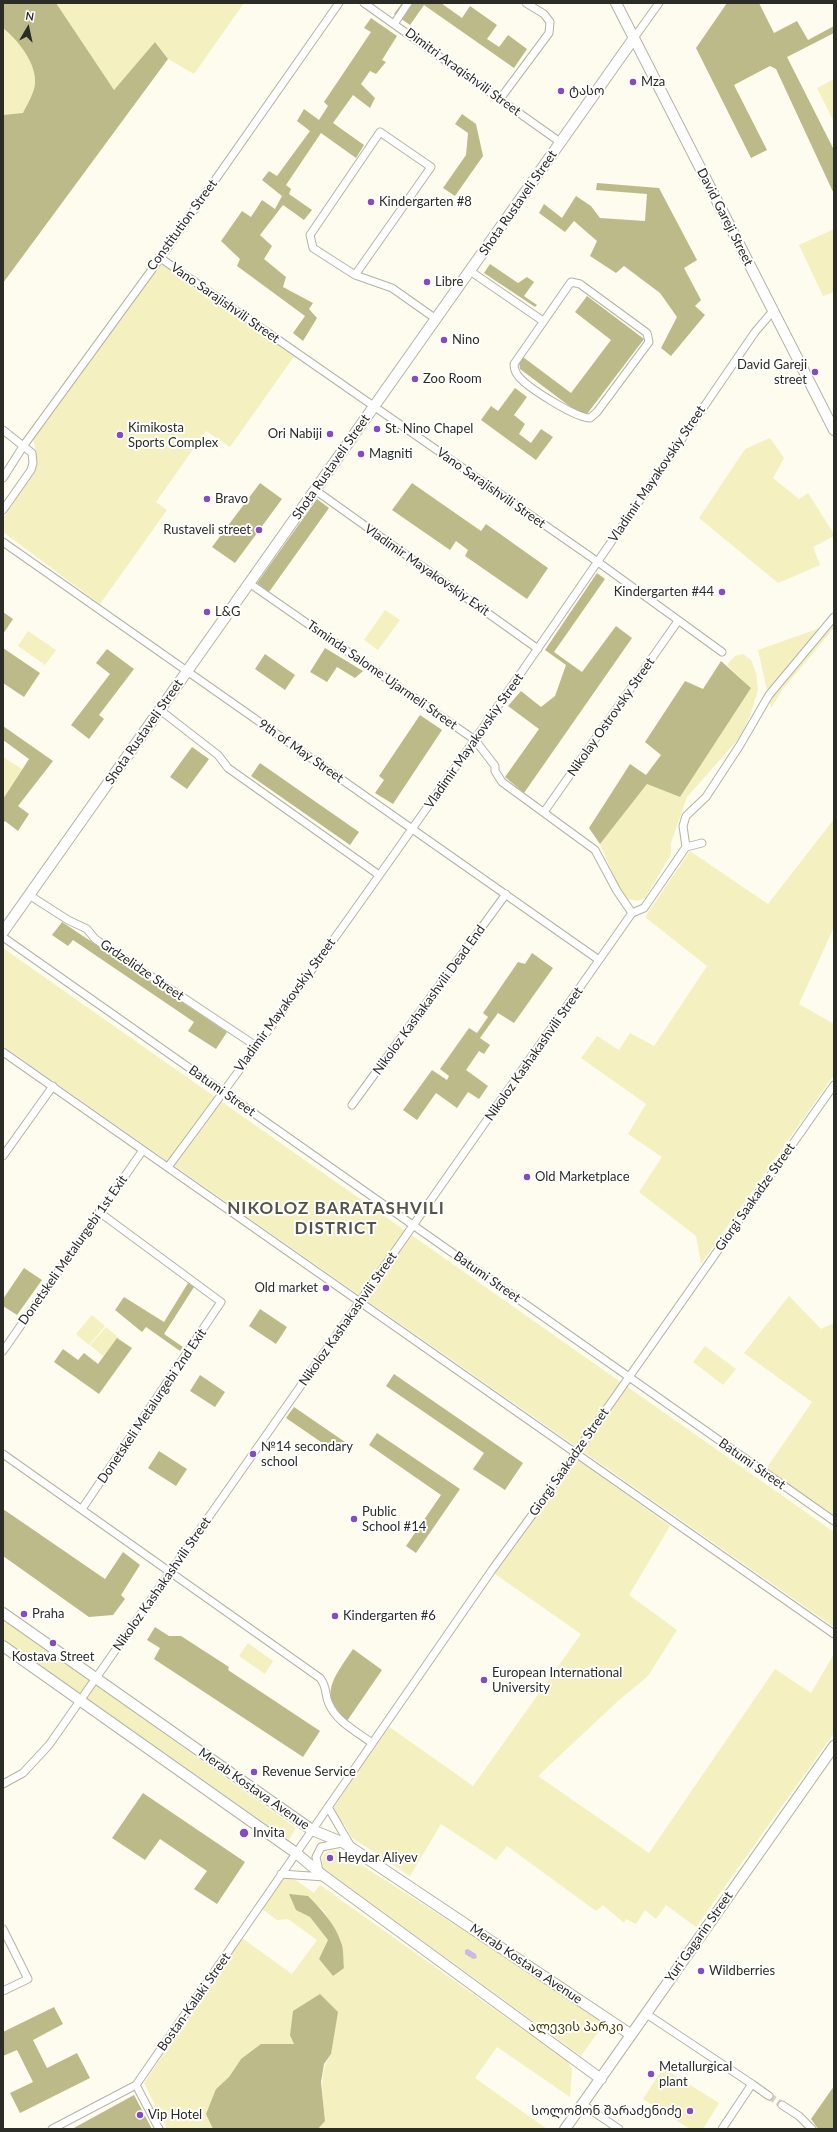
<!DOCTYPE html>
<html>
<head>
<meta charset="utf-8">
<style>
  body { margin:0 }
  #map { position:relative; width:837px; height:2132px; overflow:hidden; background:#fdfcee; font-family:Lato,sans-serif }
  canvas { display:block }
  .frame { position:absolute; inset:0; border:4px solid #2c2c27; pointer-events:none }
  .north { position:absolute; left:8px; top:8px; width:40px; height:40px; -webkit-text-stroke:3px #fff; paint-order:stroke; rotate:9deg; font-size:11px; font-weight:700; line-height:16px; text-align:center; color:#2c2c27 }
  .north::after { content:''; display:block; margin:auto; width:14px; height:18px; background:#2c2c27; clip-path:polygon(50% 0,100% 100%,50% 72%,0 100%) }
</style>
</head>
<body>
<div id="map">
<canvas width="837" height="2132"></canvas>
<div class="frame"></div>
<div class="north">N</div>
</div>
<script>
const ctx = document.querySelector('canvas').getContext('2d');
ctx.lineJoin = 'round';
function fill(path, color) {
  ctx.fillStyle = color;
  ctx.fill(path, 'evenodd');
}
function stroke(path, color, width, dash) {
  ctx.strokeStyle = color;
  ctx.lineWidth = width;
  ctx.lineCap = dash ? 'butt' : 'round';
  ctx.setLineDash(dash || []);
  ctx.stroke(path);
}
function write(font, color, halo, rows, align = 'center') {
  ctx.font = font + ' Lato,"Noto Sans Georgian",sans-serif';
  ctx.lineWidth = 4;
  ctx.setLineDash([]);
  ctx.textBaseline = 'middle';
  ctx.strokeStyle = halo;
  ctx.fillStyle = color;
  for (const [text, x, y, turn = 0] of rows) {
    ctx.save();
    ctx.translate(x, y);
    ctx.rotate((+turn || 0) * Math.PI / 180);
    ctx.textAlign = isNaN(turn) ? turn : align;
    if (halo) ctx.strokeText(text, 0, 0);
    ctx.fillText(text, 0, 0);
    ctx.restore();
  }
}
fill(new Path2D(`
  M56 3H244L194 74 168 59 155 42 114 90Z
  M3 28C18 40 37 64 35 84 34 93 27 105 23 114L3 115Z
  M834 79V122L817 88Z
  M834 229V292L823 296 799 245Z
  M161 264 295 355 230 447 206 431 156 502 167 510 100 604 3 532V519L36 468V452L33 438Z
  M770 438 784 458 773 478 799 499 808 493 834 534V536L813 547 820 565 778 583 699 518 745 449Z
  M385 610 400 620 378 650 364 640Z
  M834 623V628L783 689 771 708 758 650Z
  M28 631 56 650 45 665 18 646Z
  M743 654 751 660 756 673 758 690 750 716 741 736 687 797 671 843V854L645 898 638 901 627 899 620 890 600 844 647 784 680 797 751 688 727 665 735 656Z
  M3 757 22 769 3 799Z
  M834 819V927L799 1004 834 1024V1075L701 1264 696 1236 639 1192 662 1157 628 1134 646 1104 581 1058 597 1036 619 1050 630 1033 654 1046 707 966 645 917 690 851 768 904Z
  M3 948 834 1532V1627L3 1046Z
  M789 1296 821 1329 834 1323V1515L766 1469 812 1402 744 1353Z
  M92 1315 105 1326 89 1345 76 1334Z
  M106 1327 119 1338 103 1356 90 1345Z
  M705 1346 736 1369 723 1385 693 1362Z
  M578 1460 670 1526 629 1595 677 1630 648 1676 618 1701 538 1776 649 1853 775 1669 811 1693 834 1654V1733L696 1927 666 1905 656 1919 645 1910 636 1924 626 1919 624 1923 603 1905 596 1911 507 1846 496 1860 441 1824 410 1876 351 1837 346 1826 330 1813 388 1726 473 1786 581 1634 495 1574Z
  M3 1619 296 1828 289 1840 3 1639Z
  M248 1643 273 1661 265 1674 239 1656Z
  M333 1850 344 1854 606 2021 581 2056 324 1869C320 1859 322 1852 333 1850Z
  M286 1873 314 1893 320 1885 567 2061 572 2069 570 2097 497 2047 475 2078 547 2129H318L325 2120C324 2096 317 2076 331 2054L294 2045 241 2059 229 2077 216 2089 213 2129H167L144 2083 242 1938 292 1974 317 1940 288 1919 277 1920 262 1909ZM318 1906 324 1911 342 1943 333 1976 319 1959 329 1940 310 1916Z
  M663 2068 719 2103 703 2129H690L643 2099Z`), '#f4f0bf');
fill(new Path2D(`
  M3 3H56L114 90 155 42 168 59 3 283V115L23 113C27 105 34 93 35 84 37 64 18 40 3 28Z
  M402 3H441L462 18 470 6 497 25 487 39 499 47 508 35 527 49 514 68 424 5 410 25 394 14Z
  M727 3H759L774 33 797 21 808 40 834 26V33L787 57 834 150V194L776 69 770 66 734 85 767 150 751 158 696 48Z
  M371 18 397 36 382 60 386 62 376 74 370 71 361 84 375 98 370 108 353 95 333 123 364 145 356 158 321 133 286 185 291 189 289 194 312 210 304 220 283 205 260 235 272 246 264 259 286 277 283 287 313 303 309 309 317 318 303 341 293 333 305 316 237 266 240 259 221 241 242 211 251 217 262 200 275 209 282 196 262 180 269 171 277 176 310 131 297 121 304 109 319 120 328 106 324 102 371 32 364 28Z
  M462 114 476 124 483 156 455 196 443 188 466 155 468 133 455 124Z
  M597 183 659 188 697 260 684 268 701 300 695 306 705 315 671 356 661 348 677 317 660 293 624 266 616 273 590 256 597 241 574 221 565 232 539 213 544 204 562 218 576 196 591 206 600 218 645 221 647 194 596 190Z
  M490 264 518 283 527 277 534 282 524 296 537 305 535 307 484 273Z
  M587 296 644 339 587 414H580L520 369 519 362 523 357 571 393 611 340 575 312Z
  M515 388 527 397 514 415 525 424 519 434 531 443 541 429 553 437 536 460 481 420 491 406 498 411Z
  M260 483 282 499 235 563 212 547Z
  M412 483 481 531 486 524 548 568 527 599 465 556 468 550 456 541 450 550 392 510Z
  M317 499 329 508 269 592 257 583Z
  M597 573 605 579 554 652 582 672 616 626 632 638 524 793 505 777 539 729 508 706 521 691 541 707 555 696 566 665 545 650Z
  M3 612 13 619 3 634Z
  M3 648 40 673 24 697 3 683Z
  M325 648 363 671 355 678 337 667 327 682 310 672Z
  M107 649 134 669 99 715 104 719 89 739 71 725 110 674 96 663Z
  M265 654 295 675 285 690 255 669Z
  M721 661 751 688 680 797 647 784 600 844 589 828 630 764 646 775 661 755 645 742 685 681 703 689Z
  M420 715 442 730 393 804 375 793 384 780 379 776Z
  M3 726 53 761 18 806 29 814 18 831 5 821 3 824V799L29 759 3 740Z
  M192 747 209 759 187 789 170 777Z
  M260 763 359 832 350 845 251 776Z
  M62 922 227 1032 216 1049 188 1031 194 1022 73 940 68 946 52 935Z
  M532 953 553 968 514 1023 498 1013 480 1038 490 1045 484 1054 479 1051 466 1070 488 1086 479 1099 468 1092 457 1108 436 1093 417 1120 403 1110 432 1070 447 1080 449 1076 440 1069 469 1028 477 1033 488 1017 483 1013 518 962 525 964Z
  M24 1268 42 1280 17 1315 3 1306V1299Z
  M188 1283 194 1287 164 1334 183 1347 180 1351 146 1327 142 1332 115 1310 124 1297 164 1322Z
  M260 1309 287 1327 276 1344 249 1326Z
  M117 1338 132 1348 99 1394 54 1362 63 1349 78 1360 84 1353 98 1364Z
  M394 1374 523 1463 505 1490 473 1469 484 1453 386 1386Z
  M200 1375 225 1392 215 1407 190 1391Z
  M294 1407 345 1442 337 1453 286 1418Z
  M377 1433 460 1489 416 1553 406 1546 441 1495 369 1445Z
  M159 1451 187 1469 176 1486 148 1468Z
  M3 1509 105 1579 123 1552 140 1565 121 1595 125 1599 113 1615 89 1617 3 1556Z
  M155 1627 169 1636H181L229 1667 228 1670 320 1731 303 1757 154 1659 160 1648 147 1640Z
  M353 1649 382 1670 347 1721C316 1696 335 1676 353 1649Z
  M143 1793 245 1862 217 1904 194 1889 207 1871 160 1839 145 1860 112 1838Z
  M289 1894 308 1896C321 1909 335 1924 341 1942 344 1950 343 1960 344 1968L333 1976 319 1959 328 1940 310 1917 296 1910Z
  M320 1994 338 2012 331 2054 324 2064 321 2082 325 2121 318 2129H213L206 2114 216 2089 229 2077 241 2059 261 2044H294L290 2035 293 2011Z
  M54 2007 63 2024 33 2040 47 2068 77 2053 90 2078 20 2113 10 2093 33 2082 17 2050 3 2056V2032Z
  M834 2086V2129H818L811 2119Z
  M134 2095 152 2129H72Z`), '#bdba89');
fill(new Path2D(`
  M468 1949 476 1954 477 1958 473 1959 465 1954V1950Z`), '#ccb9e7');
stroke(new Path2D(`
  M769 2096 782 2105`), '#d3d2c6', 7, [7, 3.5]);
const street = new Path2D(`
  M364 3 560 142
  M394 24 408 3
  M634 38 659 3
  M500 99 549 33 550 22 544 14 526 3
  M159 257 598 562 722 652
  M470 271 543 321
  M355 275 431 167 380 132 310 235 313 248 355 275 392 288 436 319
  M571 282 580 284 647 333 649 342 597 412 590 418C576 418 530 389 520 378 516 374 514 368 514 364Z
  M3 430 32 453 33 463 31 470 3 510
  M3 478 24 445 164 253 339 3
  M315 490 538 649
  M3 542 599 960
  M249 583 475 740 495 766V771L502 782 595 850 617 891 632 913
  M160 710 218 755 228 768 379 875
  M544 812 678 621
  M686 847 683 826 686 816 706 797 740 745 769 695 834 617
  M29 895 68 920 87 929 95 939 256 1046
  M3 937 834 1521
  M3 1052 834 1634
  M352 1105 506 894
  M3 1156 53 1086
  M168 1167C371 894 563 613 755 332L773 311
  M3 1351 143 1150
  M3 1454 320 1678C328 1688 324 1694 329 1704 337 1722 356 1731 372 1743
  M82 1509 221 1302 99 1212
  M3 1784 23 1773 49 1745 632 913 644 908 686 847 702 843
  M328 1807 350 1845
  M319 1871 316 1857 321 1847 342 1843
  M281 1874 325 1877
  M3 1929 28 1979 3 1991
  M645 2013 752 2084 722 2129
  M752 2084 769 2096
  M136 2085 159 2129
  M582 2104 619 2129
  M782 2105 799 2116 812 2129
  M52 2129 136 2085 492 1570 535 1511 834 1085`);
const secondary = new Path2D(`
  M616 3 834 430
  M3 932 634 38
  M3 1613 312 1830 344 1843 630 2034
  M3 1646 296 1853 321 1874 601 2079
  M565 2129 834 1746`);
stroke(street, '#b4b3a6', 9);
stroke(secondary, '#b4b3a6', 12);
stroke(street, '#fff', 7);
stroke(secondary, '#fff', 10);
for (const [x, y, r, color] of [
  [633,82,4,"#854bc2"],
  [561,91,4,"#854bc2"],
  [371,202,4,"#854bc2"],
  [427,282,4,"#854bc2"],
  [444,340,4,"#854bc2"],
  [815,372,4,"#854bc2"],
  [415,379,4,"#854bc2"],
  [377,429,4,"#854bc2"],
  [330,434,4,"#854bc2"],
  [120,435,4,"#854bc2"],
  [361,454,4,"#854bc2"],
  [207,499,4,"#854bc2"],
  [259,530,4,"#854bc2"],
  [722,592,4,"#854bc2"],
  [207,612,4,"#854bc2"],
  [527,1177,4,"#854bc2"],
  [326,1288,4,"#854bc2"],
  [253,1454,4,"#854bc2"],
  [354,1519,4,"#854bc2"],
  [24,1614,4,"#854bc2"],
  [335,1616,4,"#854bc2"],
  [53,1643,4,"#854bc2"],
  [484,1680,4,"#854bc2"],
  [254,1772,4,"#854bc2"],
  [244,1833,5,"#854bc2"],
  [330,1858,4,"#854bc2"],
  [701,1971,4,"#854bc2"],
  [651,2074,4,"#854bc2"],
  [690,2111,4,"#854bc2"],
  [140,2115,4,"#854bc2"]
]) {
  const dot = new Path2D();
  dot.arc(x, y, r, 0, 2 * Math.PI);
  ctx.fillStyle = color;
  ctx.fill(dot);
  stroke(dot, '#fff', 1.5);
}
write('13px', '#2c2c27', '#fff', [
  ["Dimitri Araqishvili Street",463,72,36],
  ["Shota Rustaveli Street",518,203,-55],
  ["David Gareji Street",725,217,63],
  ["Constitution Street",182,225,-54],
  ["Vano Sarajishvili Street",225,303,35],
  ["Shota Rustaveli Street",331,467,-55],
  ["Vladimir Mayakovskiy Street",657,474,-56],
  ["Vano Sarajishvili Street",491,488,35],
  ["Vladimir Mayakovskiy Exit",427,570,35],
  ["Tsminda Salome Ujarmeli Street",382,675,35],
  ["Nikolay Ostrovsky Street",611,717,-55],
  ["Shota Rustaveli Street",144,732,-55],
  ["Vladimir Mayakovskiy Street",474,741,-55],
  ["9th of May Street",301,751,35],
  ["Grdzelidze Street",142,970,34],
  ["Nikoloz Kashakashvili Dead End",429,1000,-54],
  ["Vladimir Mayakovskiy Street",285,1005,-54],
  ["Nikoloz Kashakashvili Street",534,1054,-55],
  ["Batumi Street",222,1091,35],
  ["Giorgi Saakadze Street",755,1197,-55],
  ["Donetskeli Metalurgebi 1st Exit",73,1250,-55],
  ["Batumi Street",487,1277,35],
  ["Nikoloz Kashakashvili Street",348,1319,-55],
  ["Donetskeli Metalurgebi 2nd Exit",152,1406,-56],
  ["Giorgi Saakadze Street",569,1462,-55],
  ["Batumi Street",752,1464,35],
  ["Nikoloz Kashakashvili Street",162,1584,-55],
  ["Merab Kostava Avenue",254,1789,35],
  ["Yuri Gagarin Street",699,1937,-55],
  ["Merab Kostava Avenue",526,1964,34],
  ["Bostan-Kalaki Street",194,2002,-55]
]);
write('13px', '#2c2c27', '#fff', [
  ["Mza",641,82],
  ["ტასო",569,91],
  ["Kindergarten #8",379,202],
  ["Libre",435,282],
  ["Nino",452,340],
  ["David Gareji",807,365,"right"],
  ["street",807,380,"right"],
  ["Zoo Room",423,379],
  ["Kimikosta",128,428],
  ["Sports Complex",128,443],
  ["St. Nino Chapel",385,429],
  ["Ori Nabiji",322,434,"right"],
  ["Magniti",369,454],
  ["Bravo",215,499],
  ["Rustaveli street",251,530,"right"],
  ["Kindergarten #44",714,592,"right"],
  ["L&G",215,612],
  ["Old Marketplace",535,1177],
  ["Old market",318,1288,"right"],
  ["№14 secondary",261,1447],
  ["school",261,1462],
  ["Public",362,1512],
  ["School #14",362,1527],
  ["Praha",32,1614],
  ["Kindergarten #6",343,1616],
  ["Kostava Street",53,1657,"center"],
  ["European International",492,1673],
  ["University",492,1688],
  ["Revenue Service",262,1772],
  ["Invita",253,1833],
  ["Heydar Aliyev",338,1858],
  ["Wildberries",709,1971],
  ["Metallurgical",659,2067],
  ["plant",659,2082],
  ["სოლომონ შარაძენიძე",682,2111,"right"],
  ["Vip Hotel",148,2115]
], 'left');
write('13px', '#433e00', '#fff', [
  ["ალევის პარკი",576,2027]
]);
ctx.letterSpacing = '1px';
write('bold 17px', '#545448', '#fff', [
  ["NIKOLOZ BARATASHVILI",336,1209],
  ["DISTRICT",336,1229]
]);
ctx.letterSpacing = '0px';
</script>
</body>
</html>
